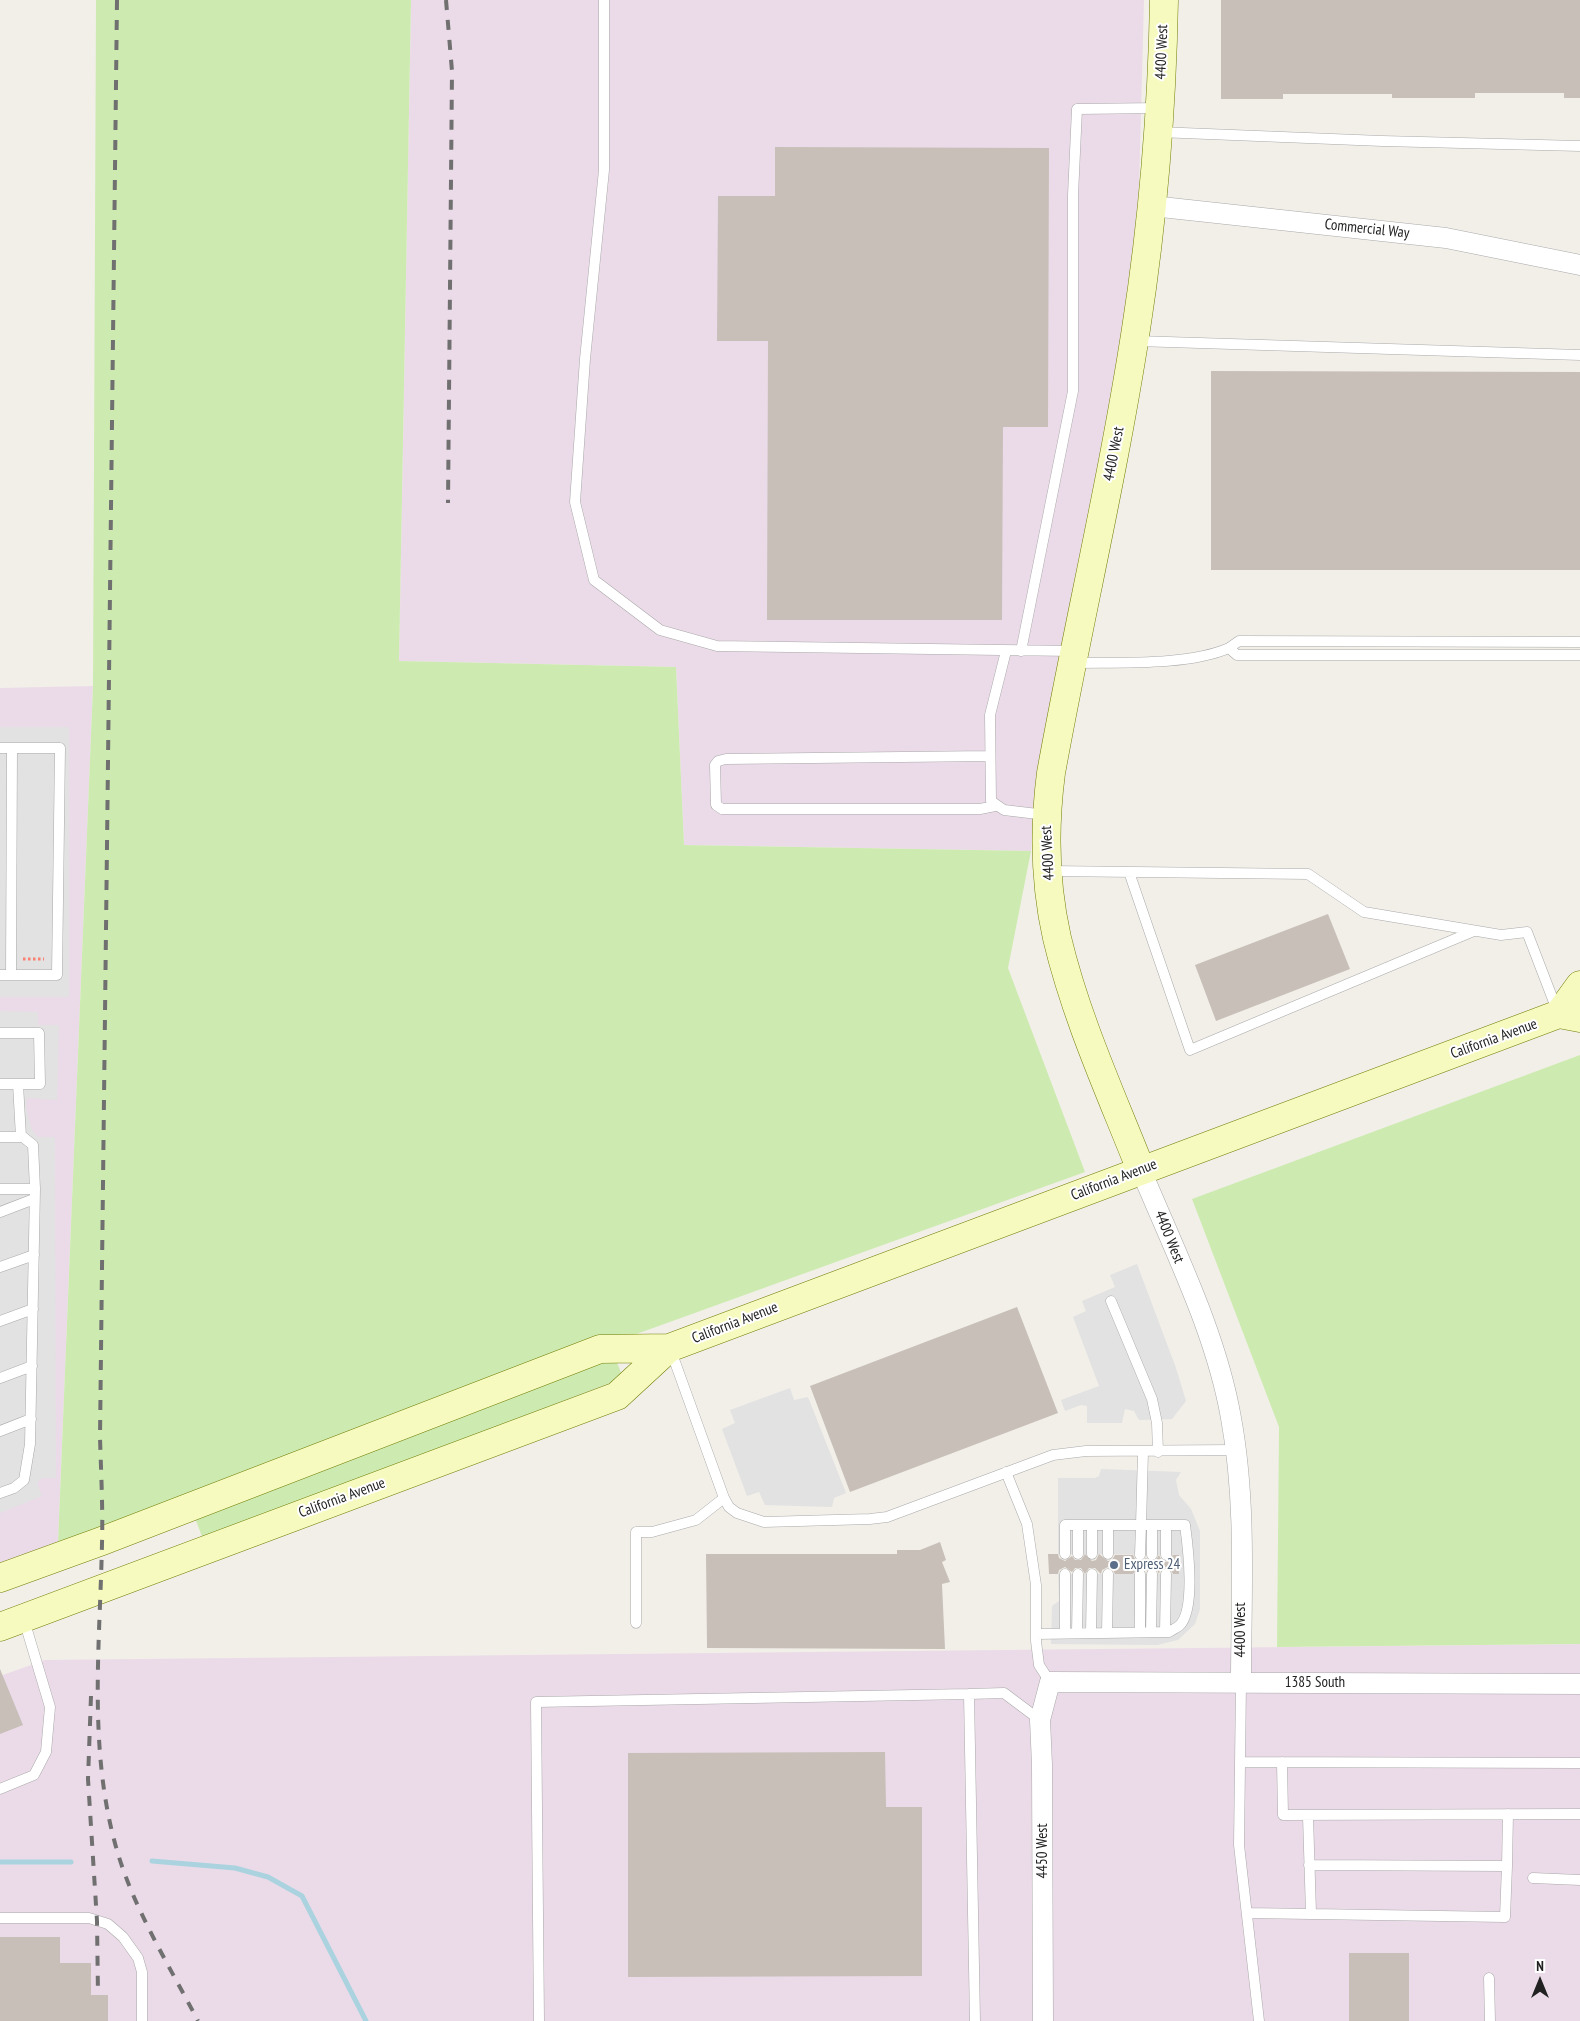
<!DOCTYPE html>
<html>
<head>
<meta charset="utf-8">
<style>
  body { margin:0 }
  #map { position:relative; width:1580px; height:2021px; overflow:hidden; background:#f2efe9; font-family:"PT Sans Narrow",sans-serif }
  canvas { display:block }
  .north { position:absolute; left:1515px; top:1956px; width:50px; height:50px; -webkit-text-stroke:4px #fff; paint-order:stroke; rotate:0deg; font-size:14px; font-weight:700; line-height:20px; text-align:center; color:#222 }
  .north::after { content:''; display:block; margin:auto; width:18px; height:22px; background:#222; clip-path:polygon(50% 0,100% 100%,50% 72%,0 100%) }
</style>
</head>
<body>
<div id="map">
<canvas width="1580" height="2021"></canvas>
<div class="north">N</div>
</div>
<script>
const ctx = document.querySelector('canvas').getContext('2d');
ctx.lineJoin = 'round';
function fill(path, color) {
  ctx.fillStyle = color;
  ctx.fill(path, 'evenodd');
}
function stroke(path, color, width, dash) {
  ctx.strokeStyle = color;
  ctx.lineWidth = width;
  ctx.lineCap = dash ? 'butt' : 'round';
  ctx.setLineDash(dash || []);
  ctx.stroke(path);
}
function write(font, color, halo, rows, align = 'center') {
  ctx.font = font + ' "PT Sans Narrow",sans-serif';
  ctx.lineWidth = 4;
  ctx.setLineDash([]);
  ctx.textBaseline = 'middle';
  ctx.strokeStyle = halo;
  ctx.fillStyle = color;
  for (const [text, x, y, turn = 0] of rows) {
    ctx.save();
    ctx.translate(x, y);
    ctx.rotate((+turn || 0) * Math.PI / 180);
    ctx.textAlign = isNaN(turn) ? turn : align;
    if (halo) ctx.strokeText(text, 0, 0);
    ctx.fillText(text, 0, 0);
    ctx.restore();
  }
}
fill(new Path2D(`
  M411 0H1144L1139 187 1128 299 1103 450 1040 754 1031 851 684 845 676 667 399 661Z
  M93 686 58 1543 0 1563V688Z
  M1580 1644V2021H0V1676L45 1660Z`), '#ebdbe8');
fill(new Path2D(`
  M96 0H411L399 661 676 667 684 845 1031 851 1008 968 1085 1172 58 1543 93 686Z
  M1580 1055V1644L1277 1647 1279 1427 1192 1199Z
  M615 1357 623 1378 203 1539 195 1518Z`), '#cdebb0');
fill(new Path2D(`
  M0 727H69V997H0Z
  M0 1011 38 1012V1025H59L57 1100 27 1098 26 1108 32 1130 38 1137H55L56 1478H42L37 1483 42 1496 0 1513Z
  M1137 1264 1176 1368 1186 1401 1172 1419 1139 1420 1134 1411 1125 1409 1122 1423H1087V1406L1081 1405 1065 1411 1061 1400 1099 1386 1073 1317 1086 1311 1082 1301 1115 1287 1110 1275Z
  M790 1388 794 1400 808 1397 846 1493 834 1498 832 1507 765 1505 759 1492 747 1496 722 1429 735 1423 730 1410Z
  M1101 1469 1181 1472 1176 1480 1179 1495 1191 1509 1200 1531V1609L1195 1624 1178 1640 1157 1645 1051 1644 1052 1606 1059 1601 1058 1574H1179V1555L1058 1554V1478H1095L1099 1476Z`), '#e2e2e2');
stroke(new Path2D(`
  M152 1861 235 1868 268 1877 302 1896 366 2021
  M0 1862H71`), '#aad3df', 5);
fill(new Path2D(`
  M1221 0H1580V98H1564V93H1475V98H1392V94H1283V99H1221Z
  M775 147 1049 148 1048 427H1003L1002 620H767L768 341H717L718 196H775Z
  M1211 371 1580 372V570H1211Z
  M1328 914 1350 969 1216 1021 1195 965Z
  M1017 1307 1058 1413 850 1492 810 1386Z
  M940 1542 946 1560 942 1562 950 1582 942 1584 945 1649 707 1648 706 1554H897V1550H920Z
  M1048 1554H1058L1059 1558 1065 1561 1072 1556 1075 1560H1081L1085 1554 1092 1561 1096 1560 1099 1554 1108 1561 1112 1560 1115 1555H1133L1136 1561 1140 1562 1146 1558 1149 1561H1155L1159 1555 1162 1561 1166 1562 1173 1555H1179V1574H1173L1170 1568 1166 1567 1160 1570 1159 1574 1156 1568 1152 1567 1146 1571 1143 1568H1137L1133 1574H1115L1112 1568 1108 1567 1102 1570 1101 1574 1095 1568H1089L1085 1574 1081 1568H1075L1072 1572 1065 1567 1059 1570 1058 1574H1049Z
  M0 1669 23 1725 0 1734Z
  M885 1752 886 1807H922V1976L628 1977V1753Z
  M0 1937H60V1963H91V1995H108V2021H0Z
  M1349 1953H1409V2021H1349Z`), '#c7bfb8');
const lane = new Path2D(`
  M604 0V170L585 359 575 502 594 580 660 630 717 646 1073 651
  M1158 132 1382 141 1580 146
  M1136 341 1580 355
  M1580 642 1239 641 1229 648 1237 655H1580
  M1006 651 990 715 991 801 1004 810 1046 815
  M1021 651 1073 391V195L1077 109 1159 108
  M1073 663C1118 662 1188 666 1229 648
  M0 748H60L57 975H0
  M990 756 726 759 718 761 715 765 716 805 722 809H980L995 806
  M1049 871 1308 874 1364 912 1501 935 1527 932 1557 1010
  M1129 872 1190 1050 1474 931
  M11 975 12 748
  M0 1033H39L40 1084H18L21 1137
  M0 1084H18
  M0 1137H23L33 1145 35 1189
  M0 1189H35L30 1444 24 1480 14 1488 0 1493
  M0 1212 34 1199
  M0 1267 34 1255
  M1111 1301 1152 1399 1157 1423 1158 1452
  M0 1321 33 1309
  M671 1351 724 1498 729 1507 737 1513 764 1522 870 1519 887 1517 1053 1455 1086 1451 1236 1450
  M0 1378 32 1366
  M0 1431 31 1419
  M1006 1472 1027 1524 1036 1585V1641L1039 1665 1050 1682
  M1065 1554V1525H1141L1140 1555
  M1078 1554V1525
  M1092 1554V1525
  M1108 1554V1525
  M1152 1555V1525
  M1166 1555V1525
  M1065 1574V1633
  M636 1623V1532H652L696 1520 724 1498
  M1140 1632V1574
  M1151 1632 1152 1574
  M1165 1632 1166 1574
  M1077 1633 1078 1574
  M1091 1633 1092 1574
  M1107 1633 1108 1574
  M1036 1634 1169 1632C1172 1630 1176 1628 1179 1626 1196 1611 1188 1547 1185 1525H1141L1143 1452
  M1241 1683 1239 1845 1259 2021
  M1240 1762 1580 1763
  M1282 1762 1283 1815 1580 1814
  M0 1789 34 1775 46 1752 50 1707 24 1620
  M1308 1816 1311 1913
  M1309 1865 1507 1866 1508 1814
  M1533 1878 1580 1880
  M1247 1913 1505 1917 1507 1866
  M0 1918H89L108 1924 123 1937 138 1958 142 1972V2021
  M1489 1978 1490 2021
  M539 2021 536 1702 969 1694
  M975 2021 969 1694 1004 1693 1040 1720`);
const street = new Path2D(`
  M1152 206 1446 238 1580 265
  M1141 1170C1174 1250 1216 1332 1231 1418 1247 1505 1241 1595 1241 1683
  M1043 2021 1042 1765 1040 1720 1050 1682 1580 1684`);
const secondary = new Path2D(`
  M1559 1014 1580 985
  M1141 1170C1111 1094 1076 1018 1057 938 1045 885 1044 827 1051 773 1078 624 1113 478 1136 329 1153 220 1162 110 1164 0
  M0 1578 102 1541 600 1349 669 1348 1559 1014 1580 1018
  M0 1627 617 1396 669 1348`);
stroke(lane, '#a9a9a9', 11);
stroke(street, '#a9a9a9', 21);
stroke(secondary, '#707d05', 29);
stroke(new Path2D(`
  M23 959H44`), '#fa8072', 3, [2.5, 2.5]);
stroke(lane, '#fff', 10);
stroke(street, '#fff', 20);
stroke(secondary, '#f7fabf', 28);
stroke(new Path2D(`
  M117 0 100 1437C101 1472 103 1508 102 1543 100 1645 88 1747 116 1847 133 1908 169 1965 198 2021
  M446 0 452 71 448 503
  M91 1696 88 1779 97 1921 98 1995`), '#707070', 4, [10, 10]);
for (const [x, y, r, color] of [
  [1114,1565,5,"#5c6f8a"]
]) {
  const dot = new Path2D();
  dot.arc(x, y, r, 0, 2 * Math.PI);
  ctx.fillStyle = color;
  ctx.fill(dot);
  stroke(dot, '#fff', 2);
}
write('15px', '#222', '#fff', [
  ["4400 West",1162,52,-88],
  ["Commercial Way",1367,229,6],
  ["4400 West",1114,454,-79],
  ["4400 West",1048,853,-93],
  ["California Avenue",1494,1039,-20],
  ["California Avenue",1114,1180,-21],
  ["4400 West",1169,1237,68],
  ["California Avenue",735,1323,-21],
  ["California Avenue",342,1498,-20],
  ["4400 West",1241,1630,-90],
  ["1385 South",1315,1683],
  ["4450 West",1043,1851,-90]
]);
write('15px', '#4e5e75', '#fff', [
  ["Express 24",1124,1565]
], 'left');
</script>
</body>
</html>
